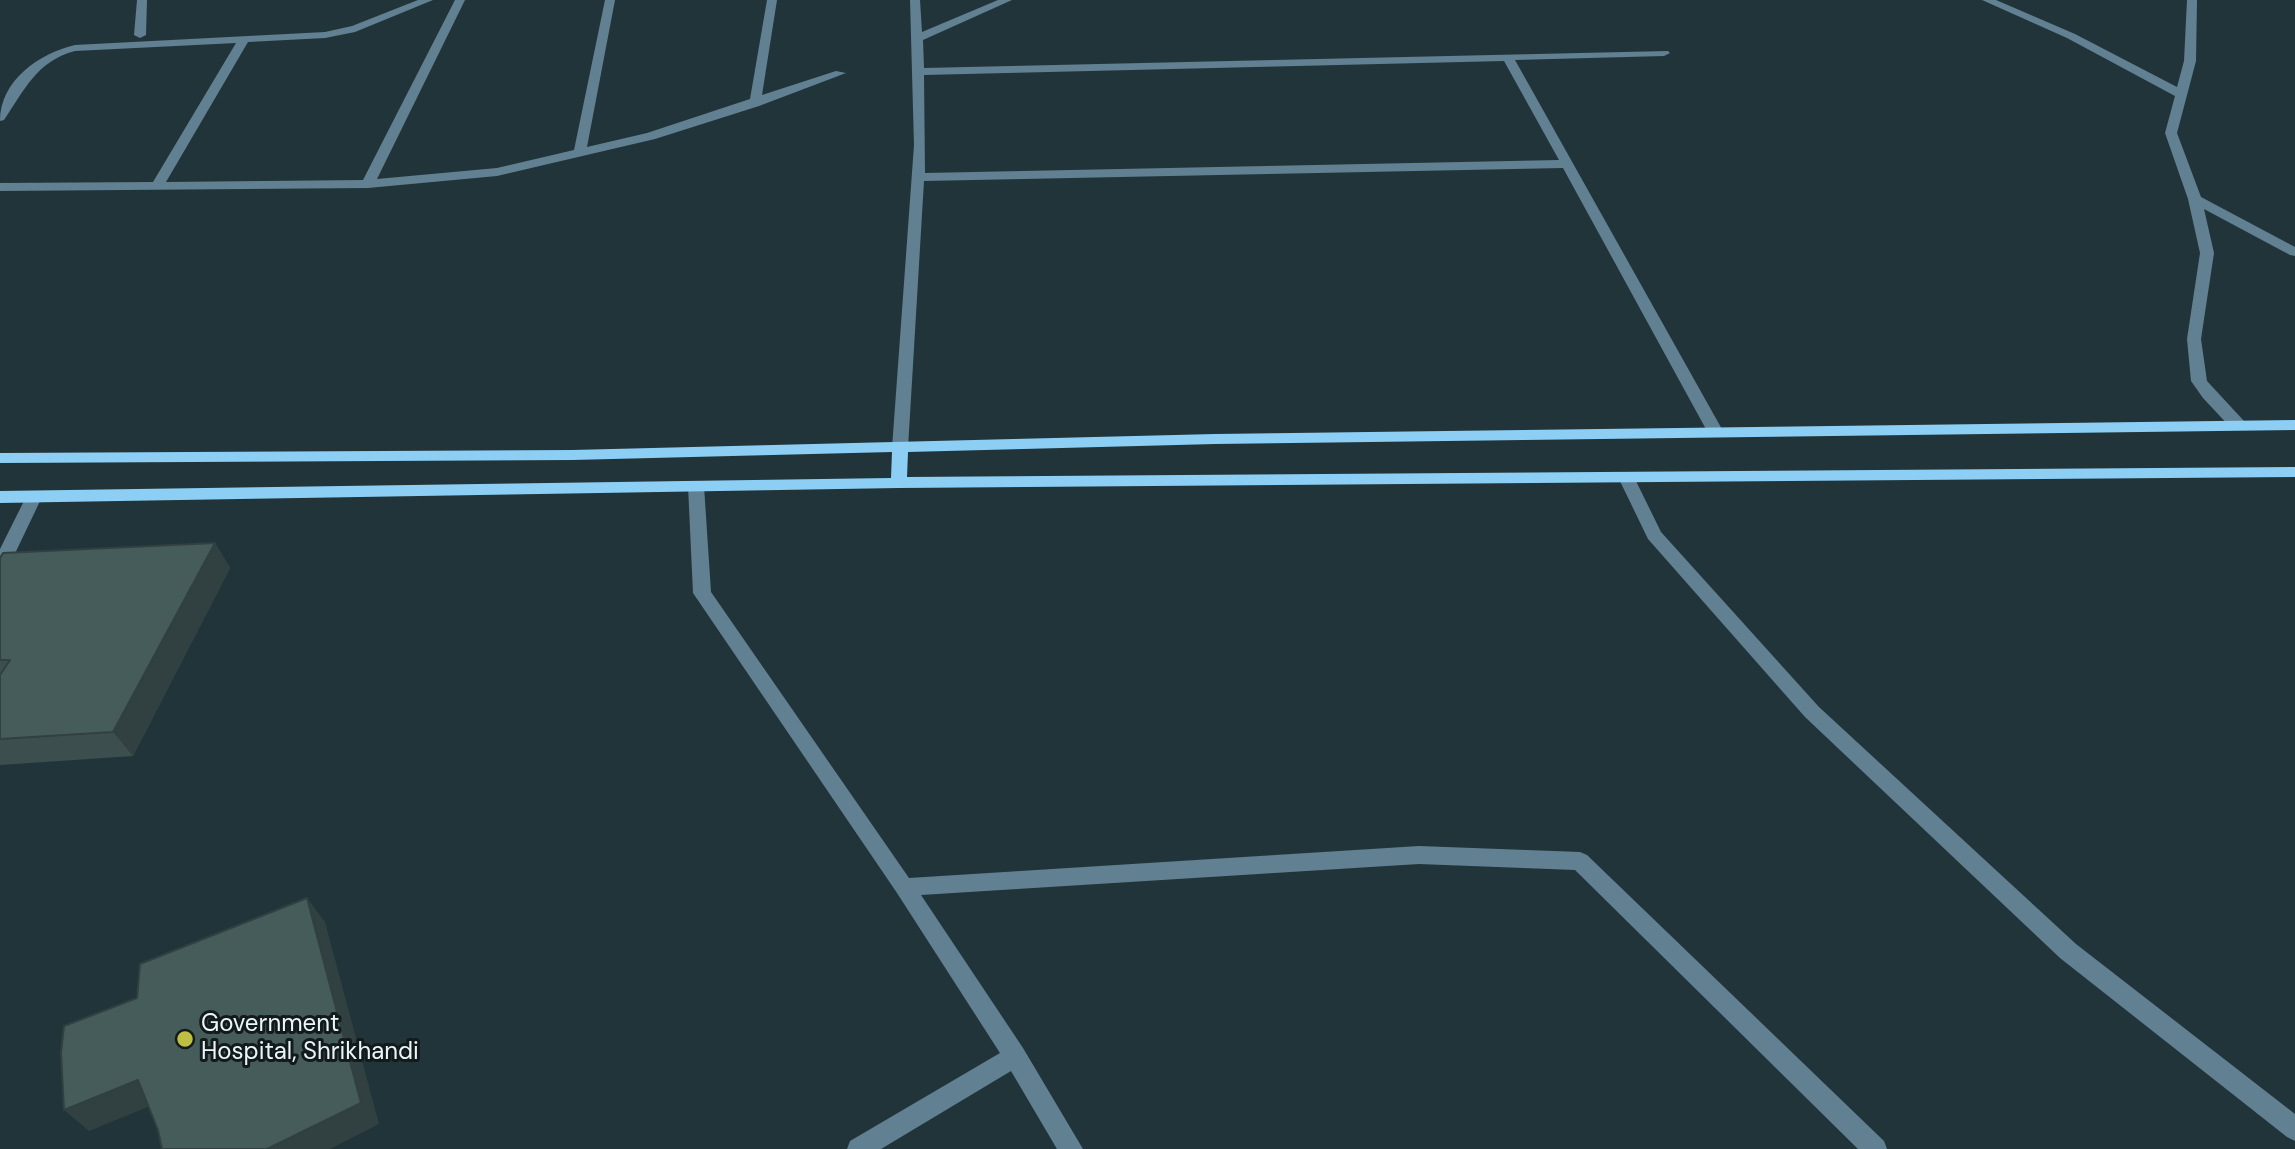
<!DOCTYPE html>
<html>
<head>
<meta charset="utf-8">
<style>
  body { margin:0 }
  canvas { display:block; background:#213439 }
</style>
</head>
<body>
<canvas width="2295" height="1149"></canvas>
<script>
const ctx = document.querySelector('canvas').getContext('2d');
ctx.lineJoin = 'round';
function fill(path, color) {
  ctx.fillStyle = color;
  ctx.fill(path, 'evenodd');
}
function stroke(path, color, width, dash) {
  ctx.strokeStyle = color;
  ctx.lineWidth = width;
  ctx.lineCap = dash ? 'butt' : 'round';
  ctx.setLineDash(dash || []);
  ctx.stroke(path);
}
function write(font, color, halo, rows, align = 'center') {
  ctx.font = font + ' "DM Sans",sans-serif';
  ctx.lineWidth = 6;
  ctx.setLineDash([]);
  ctx.textBaseline = 'middle';
  ctx.strokeStyle = halo;
  ctx.fillStyle = color;
  for (const [text, x, y, turn = 0] of rows) {
    ctx.save();
    ctx.translate(x, y);
    ctx.rotate((+turn || 0) * Math.PI / 180);
    ctx.textAlign = isNaN(turn) ? turn : align;
    if (halo) ctx.strokeText(text, 0, 0);
    ctx.fillText(text, 0, 0);
    ctx.restore();
  }
}
fill(new Path2D(`
  M137 0H147L146 35 140 38 134 35Z
  M418 0H433L355 32 325 38 248 42 166 182 363 180 455 0H465L377 179 497 168 574 150 605 0H615L587 147 647 133 750 99 767 0H777L762 95 836 71 846 73 759 106 655 139 497 176 368 188 0 191V183L153 182 236 43 75 51C37 61 25 89 4 120L0 121C0 80 40 53 75 45L325 32 352 26Z
  M910 0H920L922 32 998 0H1012L923 40 924 68 1668 51 1670 53 1664 56 1515 60 1723 431 1715 436 1707 431 1563 168 924 181 908 448 906 452H894L892 448 914 145ZM1504 61 1559 160 925 173 924 75Z
  M1982 0H1996L2075 34 2177 87 2184 61 2187 0H2197L2196 61 2177 133 2201 197 2295 247V256L2290 255 2204 209 2214 253 2201 339 2207 381 2244 421 2246 425 2244 429H2232L2203 398 2191 381 2187 339 2200 253 2188 199 2165 133 2175 96 2067 38Z
  M1626 472 1634 477 1661 532 1819 707 2076 944 2295 1114V1141L2287 1137 2060 958 1805 717 1648 539 1618 477Z
  M696 481 704 486 711 592 909 878 1419 846 1580 852 1587 855 1884 1141 1887 1149H1858L1575 870 1419 864 921 895 1023 1048 1083 1149H1057L1011 1071 881 1149H847L850 1141 1000 1053 897 893 693 593 688 486Z
  M34 491 42 497 9 566 0 572V549L26 497Z`), '#618092');
fill(new Path2D(`
  M2295 420V430L1215 444 908 452 907 477 2295 467V477L899 488 0 503V491L891 478 892 452 572 460 0 463V453L572 450 1215 434Z`), '#8dcff4');
fill(new Path2D(`
  M215 543 230 568 133 756 0 765V558Z`), '#3c4f4e');
fill(new Path2D(`
  M215 543 230 568 133 756 113 732Z
  M307 898 325 922 379 1124 330 1149H267Z
  M138 1080 160 1102 89 1131 64 1110Z`), '#314040');
const building = new Path2D(`
  M215 543 113 732 0 739V675L10 660H0V558L3 553Z
  M307 898 361 1103 267 1149H162L158 1130 138 1080 64 1110 61 1053 64 1026 137 998 140 964Z`);
fill(building, '#465c5b');
stroke(building, '#314040', 2);
for (const [x, y, r, color] of [
  [185,1039,9,"#bebf42"]
]) {
  const dot = new Path2D();
  dot.arc(x, y, r, 0, 2 * Math.PI);
  ctx.fillStyle = color;
  ctx.fill(dot);
  stroke(dot, '#121a1c', 2.5);
}
write('24px', '#e9f5f8', '#121a1c', [
  ["Government",201,1025],
  ["Hospital, Shrikhandi",201,1053]
], 'left');
</script>
</body>
</html>
